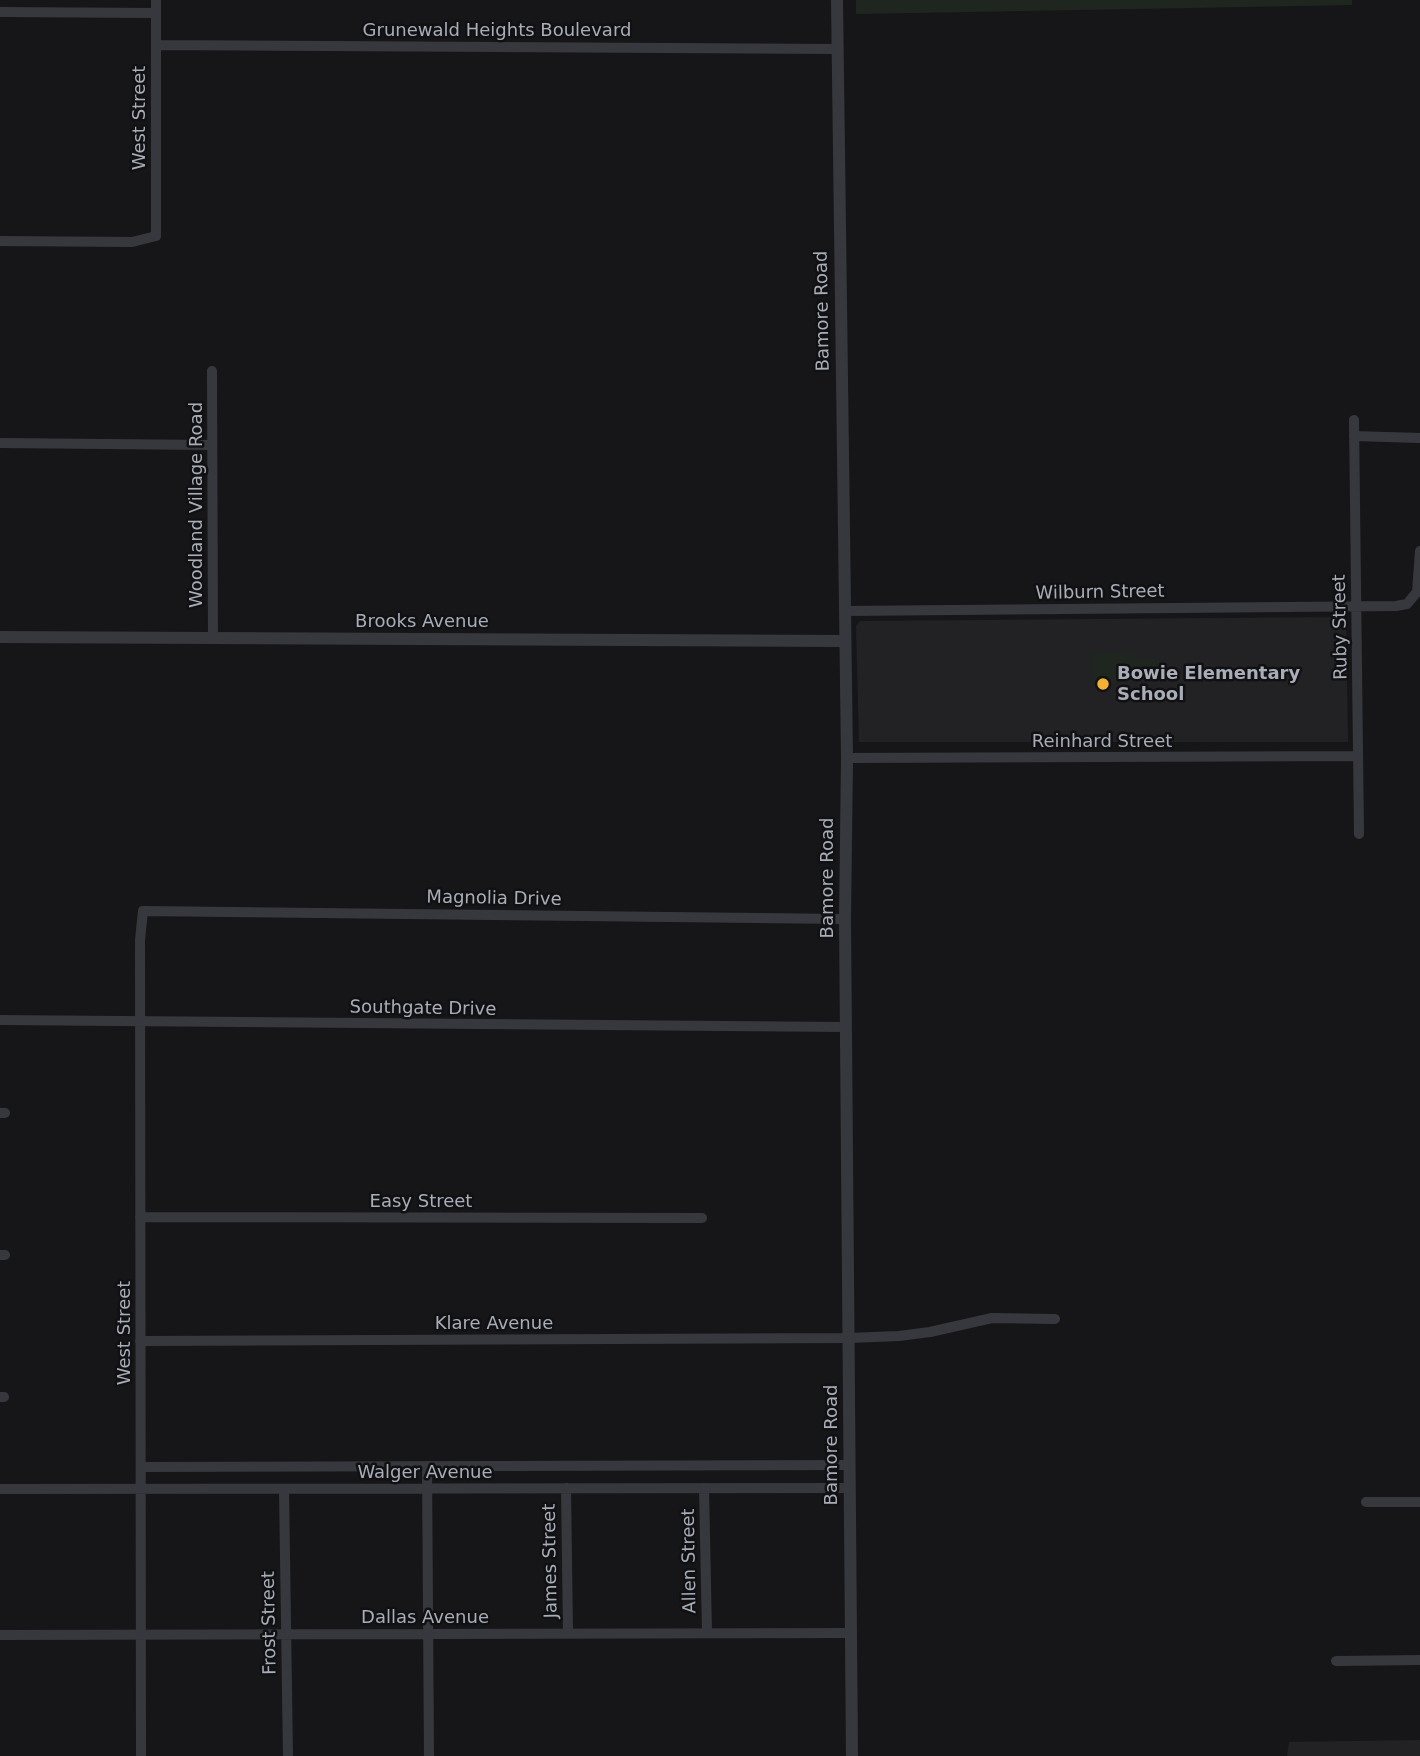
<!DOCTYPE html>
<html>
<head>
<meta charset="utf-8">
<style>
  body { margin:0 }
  canvas { display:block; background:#161618 }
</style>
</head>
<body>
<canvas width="1420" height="1756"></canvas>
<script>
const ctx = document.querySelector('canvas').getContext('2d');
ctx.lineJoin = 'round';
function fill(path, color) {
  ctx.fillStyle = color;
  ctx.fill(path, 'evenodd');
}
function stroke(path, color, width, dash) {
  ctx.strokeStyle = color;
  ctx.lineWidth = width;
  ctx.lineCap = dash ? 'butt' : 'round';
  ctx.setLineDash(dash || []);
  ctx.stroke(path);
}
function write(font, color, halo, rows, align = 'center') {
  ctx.font = font + ' "DejaVu Sans",sans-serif';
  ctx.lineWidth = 5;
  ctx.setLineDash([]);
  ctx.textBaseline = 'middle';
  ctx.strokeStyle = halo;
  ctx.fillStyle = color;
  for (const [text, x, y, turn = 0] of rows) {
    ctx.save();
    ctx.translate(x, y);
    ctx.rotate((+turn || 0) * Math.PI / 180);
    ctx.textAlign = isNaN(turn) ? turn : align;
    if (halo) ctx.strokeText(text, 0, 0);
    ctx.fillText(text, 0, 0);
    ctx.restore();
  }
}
fill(new Path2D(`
  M1346 617 1348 742H859L856 626 860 621Z
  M1420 1740V1756H1287L1289 1742Z`), '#222225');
fill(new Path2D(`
  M856 0H1352V5L856 14Z
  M1103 652 1137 655V658L1158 659 1162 666V678H1140L1137 681 1094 684 1090 655Z`), '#1e261f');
stroke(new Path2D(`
  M0 12 156 13
  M156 45 838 49
  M0 241 132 242 156 236V0
  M212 371 213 639
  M1354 420 1359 834
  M1354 436 1420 438
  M0 443 212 445
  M844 611 1396 606 1407 604 1417 592 1420 551
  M847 758 1358 756
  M0 1020 846 1027
  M0 1113H5
  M140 1217 702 1218
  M0 1255H5
  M140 1341 849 1338 899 1336 930 1332 992 1318 1055 1319
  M0 1397H4
  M427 1466 429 1756
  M141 1467 849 1465
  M566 1488 568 1633
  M704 1488 707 1633
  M0 1489 850 1488
  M284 1489 288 1756
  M1366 1502H1420
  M0 1635 850 1633
  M1336 1661 1420 1660
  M141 1756 140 940 143 911 845 919`), '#37383d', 10);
stroke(new Path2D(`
  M837 0 847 758 845 919 852 1756
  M0 637 844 641`), '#37383d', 12);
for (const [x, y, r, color] of [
  [1103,684,7,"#f2b134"]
]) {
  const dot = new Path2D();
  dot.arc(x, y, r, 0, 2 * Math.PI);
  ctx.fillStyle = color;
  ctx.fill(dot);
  stroke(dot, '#111113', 2.5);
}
write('18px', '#a8adb8', '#111113', [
  ["Grunewald Heights Boulevard",497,31],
  ["West Street",140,118,-90],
  ["Bamore Road",823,311,-91],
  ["Woodland Village Road",197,505,-90],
  ["Wilburn Street",1100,593,-1],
  ["Brooks Avenue",422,622],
  ["Ruby Street",1341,627,-91],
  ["Reinhard Street",1102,742],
  ["Bamore Road",828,878,-90],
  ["Magnolia Drive",494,899,1],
  ["Southgate Drive",423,1009,1],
  ["Easy Street",421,1202],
  ["Klare Avenue",494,1324],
  ["West Street",125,1333,-90],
  ["Bamore Road",832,1445,-90],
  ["Walger Avenue",425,1473],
  ["James Street",551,1561,-91],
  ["Allen Street",690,1561,-91],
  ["Dallas Avenue",425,1618],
  ["Frost Street",270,1623,-91]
]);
write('bold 18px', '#a8adb8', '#111113', [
  ["Bowie Elementary",1117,674],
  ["School",1117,695]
], 'left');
</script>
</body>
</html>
